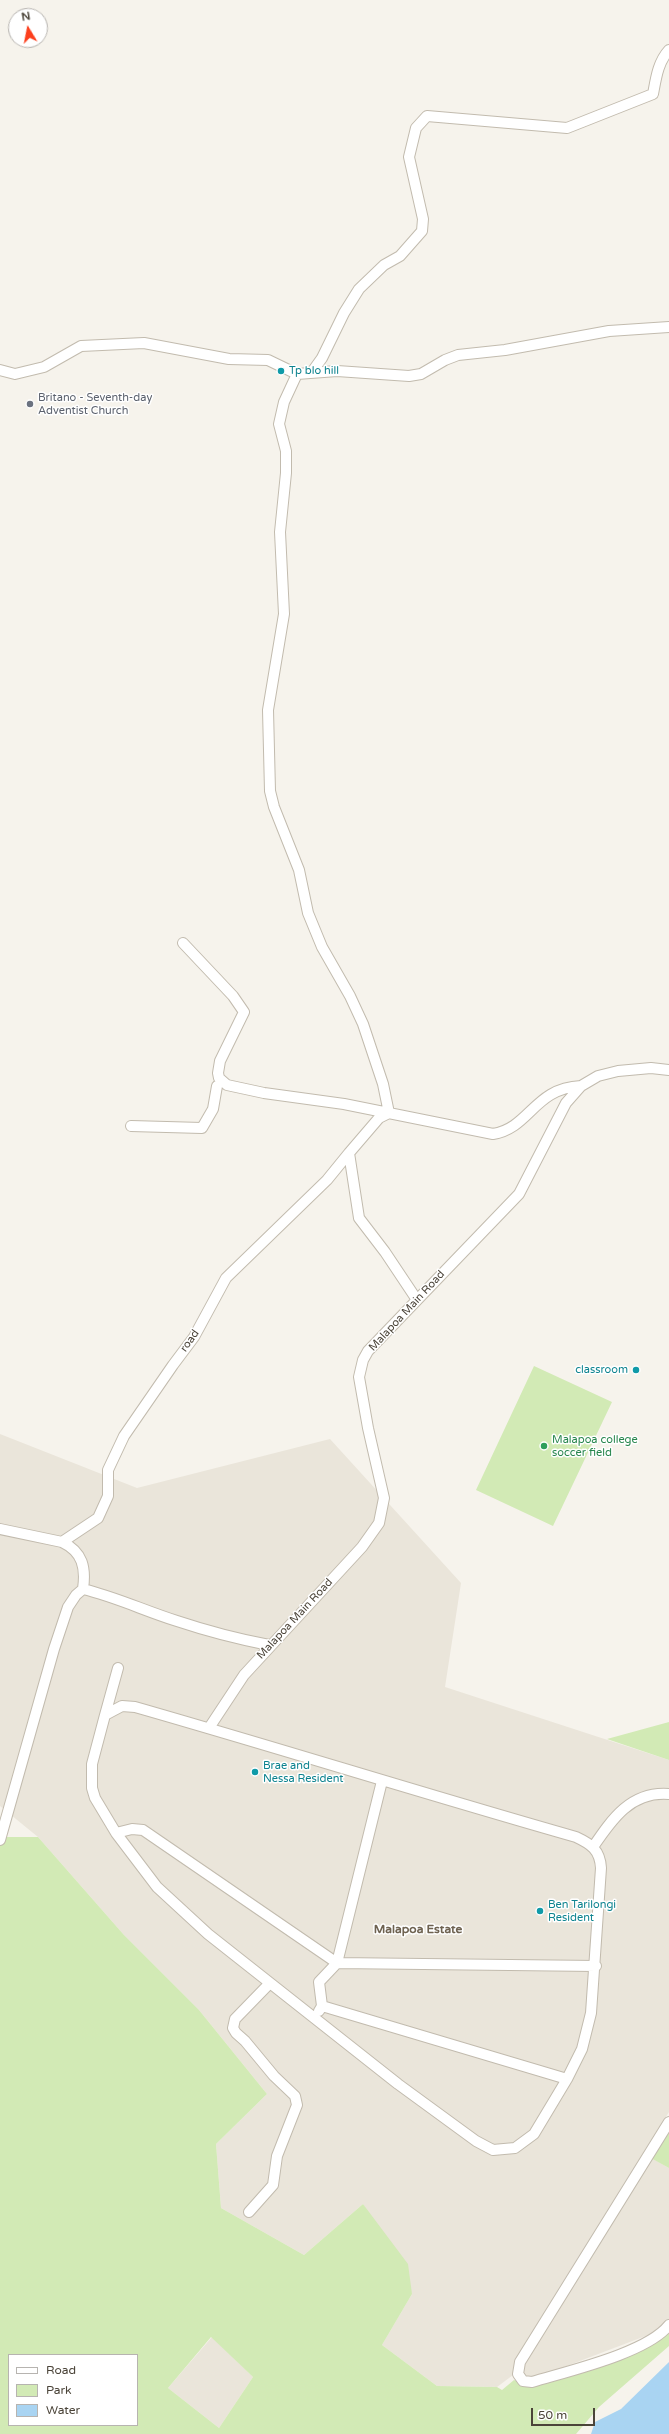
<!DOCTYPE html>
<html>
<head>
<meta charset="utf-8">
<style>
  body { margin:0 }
  #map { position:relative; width:669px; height:2434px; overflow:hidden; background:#f6f3ec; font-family:"Varela Round",sans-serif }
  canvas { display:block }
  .legend { position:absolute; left:8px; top:2354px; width:130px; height:72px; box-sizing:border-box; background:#fff; border:1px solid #b7b4b0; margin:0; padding:5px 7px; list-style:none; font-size:12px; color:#4b4439 }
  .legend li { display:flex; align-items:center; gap:8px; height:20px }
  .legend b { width:20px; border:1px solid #b7b4b0 }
  .north { position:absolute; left:8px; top:8px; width:40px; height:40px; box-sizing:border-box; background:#fff; border:1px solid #b7b4b0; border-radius:50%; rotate:350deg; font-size:11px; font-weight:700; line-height:16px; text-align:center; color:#4b4439 }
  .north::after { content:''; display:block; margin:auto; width:14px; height:18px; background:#fc3f1d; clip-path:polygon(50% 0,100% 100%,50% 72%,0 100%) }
  .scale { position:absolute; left:531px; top:2408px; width:64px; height:18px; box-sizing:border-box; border:2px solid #4b4439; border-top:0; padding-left:5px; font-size:12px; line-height:14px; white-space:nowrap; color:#4b4439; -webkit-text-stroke:3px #fff; paint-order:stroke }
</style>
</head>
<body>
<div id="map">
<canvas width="669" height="2434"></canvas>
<ul class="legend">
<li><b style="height:5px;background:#fff"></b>Road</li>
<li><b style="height:11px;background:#d2eab5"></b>Park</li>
<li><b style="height:11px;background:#a9d4f2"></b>Water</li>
</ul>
<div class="north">N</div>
<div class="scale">50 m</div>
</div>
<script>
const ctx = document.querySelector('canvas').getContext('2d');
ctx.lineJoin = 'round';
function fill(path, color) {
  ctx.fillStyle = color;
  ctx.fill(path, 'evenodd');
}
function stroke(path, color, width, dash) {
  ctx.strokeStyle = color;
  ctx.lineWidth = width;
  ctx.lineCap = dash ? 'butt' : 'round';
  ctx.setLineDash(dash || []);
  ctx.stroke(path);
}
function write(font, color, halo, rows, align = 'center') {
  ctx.font = font + ' "Varela Round",sans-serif';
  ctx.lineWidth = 3;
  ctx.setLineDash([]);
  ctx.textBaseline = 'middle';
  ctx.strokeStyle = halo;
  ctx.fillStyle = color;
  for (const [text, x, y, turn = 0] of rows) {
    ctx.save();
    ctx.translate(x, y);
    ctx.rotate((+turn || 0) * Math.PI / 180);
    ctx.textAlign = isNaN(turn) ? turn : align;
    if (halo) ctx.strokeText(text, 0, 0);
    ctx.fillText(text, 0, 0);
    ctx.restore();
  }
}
fill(new Path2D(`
  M0 1434 137 1488 330 1439 461 1583 445 1687 669 1760V2112L643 2153 669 2168V2319L656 2332 530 2380 513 2375 497 2387 437 2386 382 2345 412 2294 363 2204 304 2255 221 2208 216 2144 267 2094 199 2010 124 1935 38 1837 0 1806Z
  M212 2337 253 2377 219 2428 168 2388Z`), '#eae5da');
fill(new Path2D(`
  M534 1366 612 1402 553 1526 476 1490Z
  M669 1722V1760L607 1739Z
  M0 1837H38L124 1935 199 2010 267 2094 216 2144 221 2208 304 2255 363 2204 408 2264 412 2294 382 2345 437 2386 497 2387 502 2390 514 2380 529 2386 641 2345 669 2328V2346L599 2407 576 2434H0ZM211 2337 253 2377 219 2428 168 2388ZM9 2355H137V2425H9Z
  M669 2122V2168L649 2157Z`), '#d2eab5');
fill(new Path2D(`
  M669 2362V2434H591L595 2422 621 2409Z`), '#a9d4f2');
const minor = new Path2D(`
  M0 370 15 374 44 367 81 346 144 343 229 359 268 360 297 374
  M312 372 322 358 344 313 359 289 384 265 400 256 422 231 423 219 409 157 416 128 427 116 567 128 653 94C656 78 658 62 669 50
  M183 943 233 996 244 1012 220 1061 218 1073 219 1078 227 1085 264 1093 344 1104 493 1134C530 1128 534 1088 581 1086
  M389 1113 383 1084 363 1024 350 996 322 947 308 913 299 870 274 807 270 791 268 710 284 614 280 532 286 473V451L279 424 284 402 297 374 337 371 409 376 421 374 445 360 458 355 505 350 609 331 669 327
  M389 1113 379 1118 349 1153 359 1218 385 1252 417 1300
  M131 1126 202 1128 213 1109 217 1086
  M0 1529 62 1542C83 1552 86 1568 83 1589L76 1595 68 1607 54 1649 0 1840
  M62 1542 98 1518 108 1496V1470L124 1436 173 1365 194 1337 226 1278 327 1180 349 1153
  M83 1589C116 1597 145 1611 177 1621 207 1631 238 1639 269 1645
  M122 1706 135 1707C282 1749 428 1795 576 1837 591 1844 600 1850 601 1868L591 2013 582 2049 567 2079 534 2134 515 2148 493 2150 476 2141 398 2084 208 1934 157 1887 116 1833 95 1798 92 1788V1764L105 1715Z
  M105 1715 118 1668
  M209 1728 244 1675 362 1547 379 1523 384 1498 368 1428 359 1377 363 1360 368 1351 519 1194 566 1103 581 1086 598 1076 618 1071 651 1068 669 1070
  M116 1833 132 1829 143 1830 337 1963 596 1966
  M593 1847C612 1819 631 1791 669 1794
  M322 2006 567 2079
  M319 2011 322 2006 319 1982 337 1963 382 1781
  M669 2122 520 2362 518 2374 523 2381 532 2382C568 2371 647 2353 669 2325
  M249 2212 273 2185 277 2156 297 2105 295 2096 274 2076 245 2041 236 2033 233 2028 235 2019 270 1983`);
stroke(minor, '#c2bbae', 12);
stroke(minor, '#fff', 10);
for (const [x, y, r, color] of [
  [281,371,4,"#0f9aa8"],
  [30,404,4,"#6b7280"],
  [636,1370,4,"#0f9aa8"],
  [544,1446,4,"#2e9e5b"],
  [255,1772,4,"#0f9aa8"],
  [540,1911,4,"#0f9aa8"]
]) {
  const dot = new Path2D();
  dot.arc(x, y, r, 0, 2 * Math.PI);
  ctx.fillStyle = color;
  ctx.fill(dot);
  stroke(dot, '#fff', 1.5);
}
write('11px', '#0d838f', '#fff', [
  ["Tp blo hill",289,371],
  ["classroom",628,1370,"right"],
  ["Brae and",263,1766],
  ["Nessa Resident",263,1779],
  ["Ben Tarilongi",548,1905],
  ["Resident",548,1918]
], 'left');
write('11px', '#5b616d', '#fff', [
  ["Britano - Seventh-day",38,398],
  ["Adventist Church",38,411]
], 'left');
write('11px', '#4b4439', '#fff', [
  ["Malapoa Main Road",407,1311,-47],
  ["road",190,1341,-55],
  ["Malapoa Main Road",295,1619,-47]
]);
write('11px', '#27864d', '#fff', [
  ["Malapoa college",552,1440],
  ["soccer field",552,1453]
], 'left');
write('bold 12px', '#6e6250', '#fff', [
  ["Malapoa Estate",418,1930]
]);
</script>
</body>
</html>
